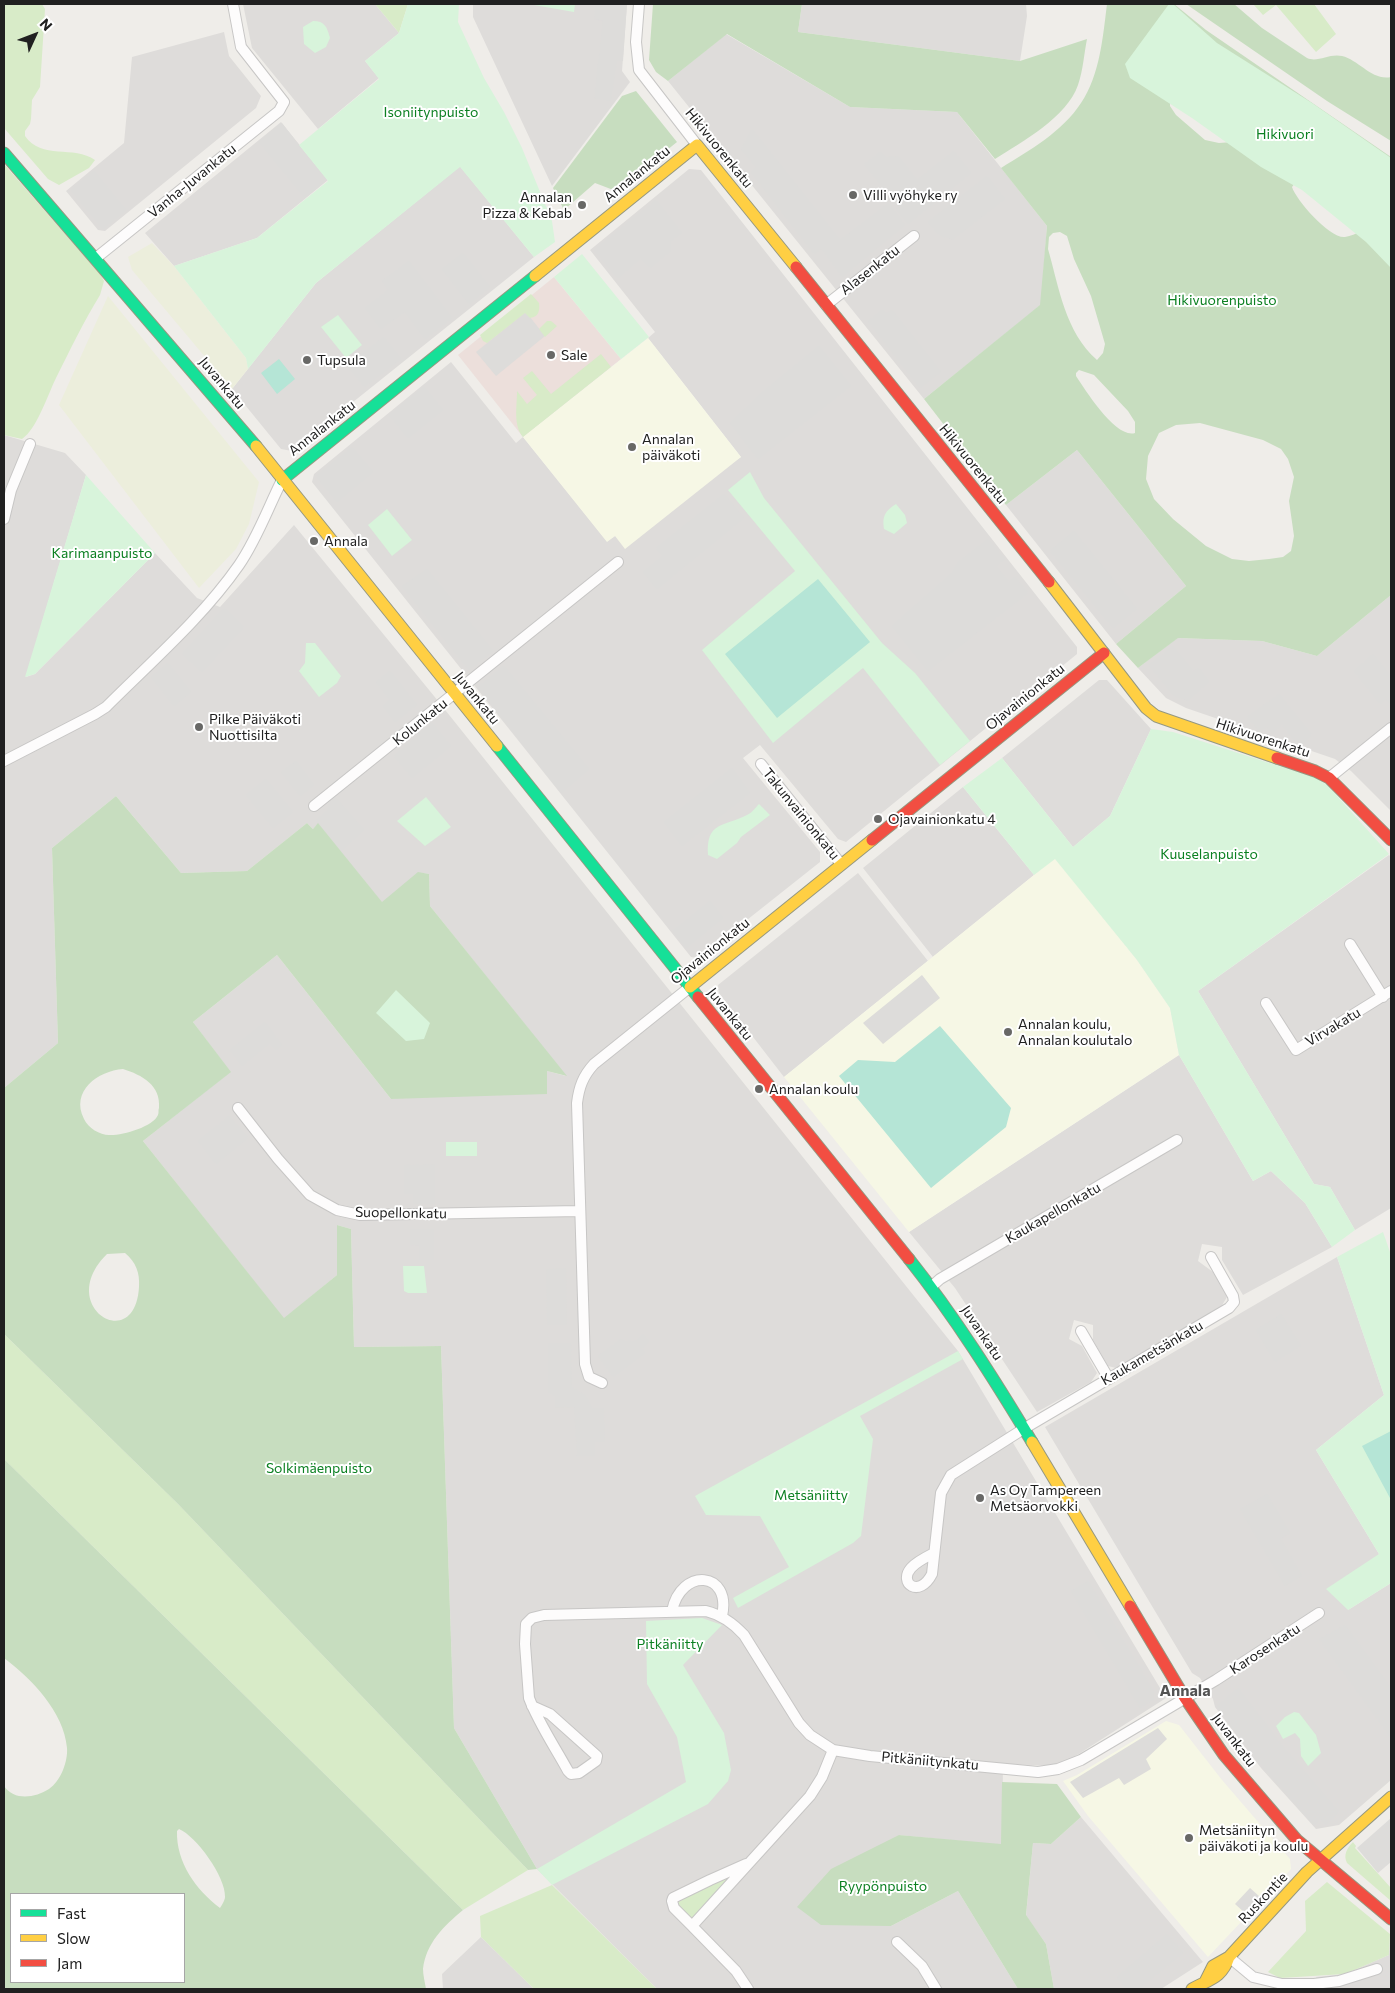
<!DOCTYPE html>
<html>
<head>
<meta charset="utf-8">
<style>
  body { margin:0 }
  #map { position:relative; width:1395px; height:1993px; overflow:hidden; background:#efede9; font-family:Commissioner,sans-serif }
  canvas { display:block }
  .frame { position:absolute; inset:0; border:5px solid #202020; pointer-events:none }
  .legend { position:absolute; left:10px; top:1893px; width:175px; height:90px; box-sizing:border-box; background:#fff; border:1px solid #a6a6a6; margin:0; padding:6px 9px; list-style:none; font-size:15px; color:#202020 }
  .legend li { display:flex; align-items:center; gap:10px; height:25px }
  .legend b { width:25px; border:1px solid #a6a6a6 }
  .north { position:absolute; left:10px; top:10px; width:50px; height:50px; -webkit-text-stroke:4px #fff; paint-order:stroke; rotate:47deg; font-size:14px; font-weight:700; line-height:20px; text-align:center; color:#202020 }
  .north::after { content:''; display:block; margin:auto; width:18px; height:22px; background:#202020; clip-path:polygon(50% 0,100% 100%,50% 72%,0 100%) }
</style>
</head>
<body>
<div id="map">
<canvas width="1395" height="1993"></canvas>
<div class="frame"></div>
<ul class="legend">
<li><b style="height:6px;background:#16e098"></b>Fast</li>
<li><b style="height:6px;background:#ffcf43"></b>Slow</li>
<li><b style="height:6px;background:#f24e42"></b>Jam</li>
</ul>
<div class="north">N</div>
</div>
<script>
const ctx = document.querySelector('canvas').getContext('2d');
ctx.lineJoin = 'round';
function fill(path, color) {
  ctx.fillStyle = color;
  ctx.fill(path, 'evenodd');
}
function stroke(path, color, width, dash) {
  ctx.strokeStyle = color;
  ctx.lineWidth = width;
  ctx.lineCap = dash ? 'butt' : 'round';
  ctx.setLineDash(dash || []);
  ctx.stroke(path);
}
function write(font, color, halo, rows, align = 'center') {
  ctx.font = font + ' Commissioner,sans-serif';
  ctx.lineWidth = 4;
  ctx.setLineDash([]);
  ctx.textBaseline = 'middle';
  ctx.strokeStyle = halo;
  ctx.fillStyle = color;
  for (const [text, x, y, turn = 0] of rows) {
    ctx.save();
    ctx.translate(x, y);
    ctx.rotate((+turn || 0) * Math.PI / 180);
    ctx.textAlign = isNaN(turn) ? turn : align;
    if (halo) ctx.strokeText(text, 0, 0);
    ctx.fillText(text, 0, 0);
    ctx.restore();
  }
}
fill(new Path2D(`
  M243 4H375L399 33 365 61 379 78 318 129 252 48Z
  M473 4H627L622 71 630 82 552 186 473 17Z
  M802 4H1026L1027 16 1020 61 798 32Z
  M224 32 229 56 261 96 256 108 105 231 98 230 66 191 124 143 132 57Z
  M726 34 850 107 957 112 1047 226 1041 305 924 399 668 81Z
  M281 122 328 180 257 238 174 266 145 233Z
  M460 166 534 257 292 451 281 449 232 389 316 283Z
  M689 169 701 170 1077 647V654L846 842 838 839 760 745 743 758 820 852V862L699 958 691 957 312 482 314 474 451 362 516 443 523 437 607 541 741 457 648 338 655 332 590 250Z
  M4 435 65 453 86 475 26 677 35 674 155 553 197 598 220 607 294 525 434 696 958 1351 1166 1698 1060 1766 1003 1764 1002 1845 899 1835 891 1926 958 1891 1018 1989H657L537 1869 454 1728 441 1346 354 1347 351 1229 337 1225V1275L284 1319 143 1141 230 1072 193 1022 277 955 391 1099 547 1071 566 1076 430 906 429 874 418 873 382 903 318 824 313 829 307 823 247 871 181 873 116 796 52 848 58 1043 4 1088Z
  M1077 450 1186 586 1116 644 1006 505Z
  M1391 595V811L1351 771 1335 759 1186 708 1166 698 1138 668 1177 638 1262 641 1317 656Z
  M1099 680H1107L1151 729 1110 816 1073 847 1002 758Z
  M963 787 1034 875 933 957 863 868Z
  M1389 855 1391 857V1208L1355 1230 1330 1187 1314 1184 1198 991Z
  M858 873 928 961 784 1077 719 993 718 985Z
  M1179 1055 1253 1181 1271 1171 1305 1203 1332 1247 1243 1295 1222 1260V1247L1202 1244 1198 1261 1213 1272 1227 1297 1221 1307 1116 1368 1108 1366 1093 1340V1325L1074 1320 1069 1339 1082 1346 1097 1373 1091 1382 1037 1412 955 1288 909 1232Z
  M1337 1257 1384 1395 1316 1450 1379 1554 1348 1610 1391 1583V1780L1339 1825 1316 1829 1261 1768 1215 1707 1213 1699 1200 1678 1192 1673 1045 1427Z
  M1081 1817 1203 1962 1161 1989H1054L1046 1944 1026 1916 1033 1843 1051 1844Z
  M1390 1934 1391 1935V1989H1322L1316 1977 1345 1974 1389 1955Z
  M481 1937 534 1989H443L442 1974Z`), '#dedcda');
fill(new Path2D(`
  M554 277 621 359 523 437 458 355Z`), '#ecdfdb');
fill(new Path2D(`
  M648 338 741 457 625 549 615 536 607 542 523 437Z
  M1055 858 1137 960 1170 1008 1179 1055 909 1232 784 1077Z
  M1166 1721 1179 1725 1222 1780 1290 1859 1291 1869 1208 1957 1088 1816 1063 1781 1077 1775Z`), '#f6f7e5');
fill(new Path2D(`
  M596 4H627L623 61H617L611 101 594 98 603 21 594 19Z
  M282 123 326 180 305 198 259 142Z
  M752 129 840 240 889 203 905 225 842 277 822 249 814 254 751 172 756 167 741 149Z
  M954 151 971 173 908 224 896 209 898 206 864 164 880 152 886 157 898 156 917 180Z
  M94 171 126 210 103 229 71 190Z
  M987 176 1005 199 952 240 939 235 928 222Z
  M656 200 682 233 671 241V251L650 268 641 258 618 278 594 250Z
  M463 253 490 287 469 304 442 269Z
  M409 261 452 318 425 339 405 312 381 329 365 308 388 290 382 281Z
  M882 310 886 313 892 310 941 372 920 388 868 321Z
  M526 312 545 336 496 376 476 352Z
  M384 337 401 359 364 387 347 365Z
  M819 346 851 386 758 459 730 423 765 390Z
  M424 387 443 410 408 438 389 415Z
  M352 447 373 472 337 502 316 476Z
  M724 494 744 518 657 589 643 572 663 556 656 548Z
  M1074 531 1137 609 1113 628 1050 551Z
  M988 539 1005 559 996 566 1009 582 1015 577 1028 593 928 671 892 626 952 573 957 563Z
  M427 569 493 651 469 670 402 586Z
  M224 608 244 627 202 672 182 654Z
  M1173 646 1193 671 1199 668 1209 682 1187 701 1174 696 1149 665Z
  M1373 654 1391 676V705L1386 699 1380 704 1354 671Z
  M168 663 191 692 174 706 151 677Z
  M504 666 589 769 561 793 478 687Z
  M390 671 417 705 395 722 383 706 390 700 376 682Z
  M1279 694 1312 735 1300 747 1282 725 1272 733 1267 727 1260 732 1247 717Z
  M432 723 451 746 412 778 394 756Z
  M296 761 314 785 300 796 281 772Z
  M732 768 750 793 682 846 664 822Z
  M266 779 293 812 273 828 246 795Z
  M335 797 364 830 341 851 316 820 327 811 329 803Z
  M710 901 723 918 686 948 673 931Z
  M922 975 940 998 883 1044 863 1023Z
  M265 1022 282 1045 276 1050 270 1043 242 1066 230 1050Z
  M229 1116 248 1138 216 1164 198 1141Z
  M435 1164V1204H413V1194H404V1165Z
  M410 1229H434V1260H419V1246L410 1245Z
  M566 1268 567 1325H547L546 1269Z
  M1281 1314 1301 1346 1275 1362 1256 1330Z
  M643 1334 649 1342 642 1348 645 1353 613 1377 598 1356 621 1339 626 1341 637 1340Z
  M548 1343H571L572 1387 586 1396 592 1408H604L605 1442H595V1456H577L574 1407 555 1408V1396L548 1392Z
  M1267 1494 1290 1533 1281 1539 1302 1576 1285 1586 1240 1509Z
  M1088 1581 1154 1692V1699L1140 1708 1071 1591Z
  M1345 1625 1391 1688V1738L1319 1639Z
  M1238 1688 1285 1749 1339 1812 1326 1825 1321 1819 1314 1826 1262 1766 1216 1707Z
  M1158 1728 1167 1739 1146 1759 1151 1769 1124 1785 1119 1778 1083 1798 1070 1782Z
  M1391 1818V1862L1378 1873 1357 1848Z
  M1250 1888 1260 1897 1245 1913 1235 1904Z
  M1167 1934 1183 1953 1139 1989H1127L1117 1977Z`), '#dddcda');
fill(new Path2D(`
  M152 243 174 266 246 358 248 369 232 389 132 270 128 257Z
  M108 296 259 482 249 524 236 549 199 588 59 405Z`), '#eceedc');
fill(new Path2D(`
  M4 4H42L45 9 40 87 32 100 31 119 30 124 25 131V136C41 160 74 145 95 160L89 168 59 185 48 179 4 128Z
  M375 4H408L399 33Z
  M1253 4H1314L1336 34 1316 52 1276 5 1263 15Z
  M4 164 100 274 104 281 100 295C84 321 70 350 56 378 48 394 37 429 22 439L4 435Z
  M531 294 539 303C540 310 539 317 530 318L525 313 487 343 483 341 480 335Z
  M547 321H551L557 326 545 337 539 329Z
  M601 354 611 367 523 437C513 425 517 407 517 391L527 404 537 395 523 378 532 371 551 394Z
  M4 1334 178 1504 528 1870 463 1910 4 1459Z
  M1353 1842 1356 1846 1355 1848 1391 1888V1901L1347 1863C1343 1855 1347 1848 1353 1842Z
  M727 1877 730 1879 695 1917H689L677 1905 676 1902Z
  M1327 1882 1390 1934 1389 1955 1345 1974 1280 1978 1268 1972 1306 1931 1305 1901Z
  M552 1885 657 1989H534L481 1937 480 1916Z`), '#d8ebc8');
fill(new Path2D(`
  M653 4H802L798 32 1020 61 1087 39C1084 54 1083 71 1078 85 1067 117 1022 142 995 159L957 112 850 107 727 34 668 81 656 72 649 60Z
  M1107 4H1174L1206 30 1391 157V223C1372 190 1334 172 1305 151 1296 144 1291 135 1282 130 1269 129 1254 130 1242 127 1215 119 1209 82 1175 93L1170 100V106L1176 115 1205 140 1219 143 1273 139 1285 142 1315 173 1355 198V203L1352 204 1296 182 1292 187C1296 200 1330 239 1345 237 1365 234 1376 213 1391 243V595L1317 656 1262 641 1178 638 1138 668 1116 644 1186 586 1077 450 1006 505 924 399 1040 305 1047 226 1001 168C1030 150 1062 132 1081 103 1100 75 1103 36 1107 4ZM1060 232 1067 236 1074 259 1091 296 1105 344 1103 353 1097 360C1065 332 1059 287 1048 249L1049 237 1053 233ZM1079 370 1094 375 1128 411 1135 422V433C1116 439 1086 391 1076 376V373ZM1200 423 1263 440 1281 449 1288 459 1294 477 1289 501 1294 536 1291 551 1283 557 1269 559 1249 561 1232 559 1206 546 1173 519 1154 499 1146 479 1148 456 1159 433 1176 425Z
  M1186 4H1234L1262 28 1307 58C1318 63 1329 53 1342 56 1359 60 1372 81 1391 77V141L1327 101Z
  M636 91 677 142 616 191 595 183 564 210 553 188 622 96Z
  M116 796 181 873 247 871 307 823 313 829 318 823 382 902 418 872 429 874 430 906 567 1076 547 1071V1094L391 1099 277 955 193 1022 231 1072 143 1141 284 1318 337 1275V1225L351 1229 354 1347 441 1346 454 1728 537 1869 528 1870 178 1504 4 1334V1088L58 1043 52 848ZM123 1069C142 1075 161 1085 159 1108 158 1110 159 1113 158 1115 153 1127 121 1136 109 1135 100 1135 88 1128 84 1119 70 1091 98 1071 123 1069ZM125 1253C136 1262 140 1273 139 1287 135 1356 54 1306 107 1254Z
  M4 1459 463 1910C444 1926 426 1943 423 1969 423 1975 425 1983 426 1989H4V1786C14 1801 35 1798 49 1789 61 1781 68 1761 67 1748 64 1712 31 1678 4 1658ZM179 1829C196 1836 226 1877 225 1897 225 1900 222 1905 220 1908 196 1890 176 1862 177 1831ZM184 1894V1982H11V1894Z
  M1002 1782 1057 1784 1081 1817 1051 1844 1033 1843 1026 1915 1046 1944 1054 1989H1018L958 1891 891 1926 821 1925 797 1907 831 1869 899 1835 1001 1844Z`), '#c7ddbf');
fill(new Path2D(`
  M408 4H459L458 22 484 78 504 112 522 148 552 221 555 242 534 257 460 167 316 283 248 369 246 358 174 266 257 238 328 181 299 145 379 79 365 61 399 33Z
  M534 4H575L574 12 534 5Z
  M1169 4H1173L1217 43 1312 103 1391 158V268L1366 242 1302 190 1261 167 1192 118 1130 78 1125 64Z
  M313 21C325 21 327 27 330 38L326 47 315 53 304 44 303 27Z
  M582 254 649 337 621 359 554 277Z
  M338 315 362 345 346 358 321 327Z
  M750 472 764 498 882 643 915 673 970 741 940 765 863 668 773 743 702 650 795 571 728 490Z
  M86 475 155 553 35 674 25 677Z
  M896 504 905 515 907 523 894 534 884 529C882 516 885 511 896 504Z
  M387 509 412 540 392 556 368 525Z
  M306 643H315L341 676 337 683 319 697 299 671 305 663Z
  M1151 729 1173 732 1316 778 1328 786 1389 854 1198 991 1314 1184 1330 1187 1355 1230 1332 1247 1305 1203 1271 1171 1253 1181 1179 1055 1170 1008 1137 960 1055 859 1034 875 963 787 1002 758 1073 847 1110 816Z
  M426 797 451 827 425 846 397 821Z
  M759 804 770 815 741 837 737 843 717 859 708 855C706 821 724 827 747 815 752 813 755 808 759 804Z
  M396 990 430 1023 424 1039 406 1041 376 1013Z
  M446 1142H477V1156H446Z
  M1383 1232 1391 1255V1583L1348 1610 1326 1589 1379 1554 1316 1450 1384 1395 1337 1257Z
  M403 1266H424L427 1293H408L404 1291Z
  M958 1351 963 1359 860 1416 873 1439 861 1536 853 1543 738 1608 733 1598 789 1567 760 1516 706 1515 695 1496Z
  M702 1618 722 1625 683 1665 724 1733 731 1770 728 1781 708 1804 552 1885 537 1869 686 1782 677 1737 647 1684 646 1621Z
  M1294 1712 1299 1713 1316 1735 1321 1753 1308 1766 1301 1756 1300 1739 1295 1733 1283 1739 1276 1726 1285 1717Z`), '#d8f4db');
fill(new Path2D(`
  M279 359 295 379 277 394 261 373Z
  M818 579 870 642 777 718 725 654Z
  M940 1026 1011 1108 1006 1127 931 1188 839 1076 858 1060 895 1062Z
  M1391 1431V1498H1390L1362 1446Z`), '#b5e5d6');
const street = new Path2D(`
  M639 4 636 42 639 70 697 145
  M96 258 279 111 284 102 241 47 233 4
  M826 305 914 236
  M4 519 11 490 30 444
  M4 761 95 714 106 707C151 662 202 618 239 565 257 539 268 508 282 480
  M761 764 841 864
  M1329 778 1391 728
  M314 806 618 562
  M1350 944 1383 997
  M1266 1003 1296 1050 1391 991
  M238 1108 278 1159 310 1195 337 1210 360 1215 579 1211
  M931 1287 940 1279 1177 1140
  M1081 1331 1109 1379
  M602 1383 589 1377 585 1364 577 1103C579 1087 583 1076 594 1064L690 987
  M934 1553C926 1557 916 1562 911 1568 898 1583 919 1599 932 1574L941 1493 951 1475 1025 1428 1229 1308 1234 1302 1233 1296 1211 1257
  M672 1611C681 1567 732 1571 722 1616
  M532 1706 550 1714 597 1756 596 1761 579 1773 571 1774 568 1771C555 1747 539 1724 529 1698L525 1644 526 1624 532 1618 544 1615 706 1611C722 1615 733 1623 744 1635L799 1723 810 1735 833 1750 870 1756 1038 1772 1058 1769 1081 1760 1216 1680 1319 1613
  M692 1926 674 1908 672 1901 673 1898 710 1880 746 1864
  M897 1942 922 1966 936 1989
  M1229 1957 1253 1977 1282 1984H1314L1339 1981 1377 1969
  M748 1989 736 1971 692 1926 810 1796 822 1777 833 1750`);
const fast = new Path2D(`
  M4 153 256 446
  M282 480 535 276
  M497 746 698 997
  M909 1259C955 1317 994 1379 1032 1442`);
const slow = new Path2D(`
  M535 276 697 145 796 267
  M256 446 497 746
  M1049 582 1146 708 1156 716 1277 758
  M690 987 872 840
  M1032 1442 1130 1606
  M1205 1982 1213 1966 1229 1957 1307 1872 1391 1797
  M1192 1989C1210 1979 1222 1978 1229 1957`);
const jam = new Path2D(`
  M796 267 1049 582
  M1277 758 1315 771 1329 778 1391 840
  M872 840 1104 653
  M698 997 909 1259
  M1130 1606 1185 1698 1224 1755 1297 1840 1391 1919`);
stroke(street, '#c7c6c5', 12);
stroke(fast, '#959880', 13);
stroke(slow, '#959880', 13);
stroke(jam, '#959880', 13);
stroke(street, '#fdfcfc', 10);
stroke(fast, '#16e098', 11);
stroke(slow, '#ffcf43', 11);
stroke(jam, '#f24e42', 11);
for (const [x, y, r, color] of [
  [853,195,5,"#686866"],
  [582,205,5,"#686866"],
  [551,355,5,"#686866"],
  [307,360,5,"#686866"],
  [632,447,5,"#686866"],
  [314,541,5,"#686866"],
  [199,727,5,"#686866"],
  [878,819,5,"#686866"],
  [1008,1032,5,"#686866"],
  [759,1089,5,"#686866"],
  [980,1498,5,"#686866"],
  [1189,1838,5,"#686866"]
]) {
  const dot = new Path2D();
  dot.arc(x, y, r, 0, 2 * Math.PI);
  ctx.fillStyle = color;
  ctx.fill(dot);
  stroke(dot, '#fff', 2);
}
write('14px', '#0c8022', '#fff', [
  ["Isoniitynpuisto",431,112],
  ["Hikivuori",1285,134],
  ["Hikivuorenpuisto",1222,300],
  ["Karimaanpuisto",102,553],
  ["Kuuselanpuisto",1209,854],
  ["Solkimäenpuisto",319,1468],
  ["Metsäniitty",811,1495],
  ["Pitkäniitty",670,1644],
  ["Ryypönpuisto",883,1886]
]);
write('14px', '#202020', '#fff', [
  ["Hikivuorenkatu",719,148,51],
  ["Annalankatu",637,174,-39],
  ["Vanha-Juvankatu",192,181,-39],
  ["Alasenkatu",870,270,-38],
  ["Juvankatu",222,383,50],
  ["Annalankatu",322,428,-38],
  ["Hikivuorenkatu",973,464,51],
  ["Ojavainionkatu",1025,697,-39],
  ["Juvankatu",477,698,51],
  ["Kolunkatu",420,722,-39],
  ["Hikivuorenkatu",1263,738,18],
  ["Takunvainionkatu",801,814,51],
  ["Ojavainionkatu",710,951,-39],
  ["Juvankatu",730,1014,51],
  ["Virvakatu",1333,1027,-31],
  ["Suopellonkatu",401,1213,1],
  ["Kaukapellonkatu",1053,1213,-30],
  ["Juvankatu",982,1333,56],
  ["Kaukametsänkatu",1152,1353,-30],
  ["Karosenkatu",1265,1649,-33],
  ["Juvankatu",1234,1740,53],
  ["Pitkäniitynkatu",930,1761,5],
  ["Ruskontie",1263,1898,-47]
]);
write('14px', '#202020', '#fff', [
  ["Villi vyöhyke ry",863,195],
  ["Annalan",572,197,"right"],
  ["Pizza & Kebab",572,213,"right"],
  ["Sale",561,355],
  ["Tupsula",317,360],
  ["Annalan",642,439],
  ["päiväkoti",642,455],
  ["Annala",324,541],
  ["Pilke Päiväkoti",209,719],
  ["Nuottisilta",209,735],
  ["Ojavainionkatu 4",888,819],
  ["Annalan koulu,",1018,1024],
  ["Annalan koulutalo",1018,1040],
  ["Annalan koulu",769,1089],
  ["As Oy Tampereen",990,1490],
  ["Metsäorvokki",990,1506],
  ["Metsäniityn",1199,1830],
  ["päiväkoti ja koulu",1199,1846]
], 'left');
write('bold 16px', '#535353', '#fff', [
  ["Annala",1185,1691]
]);
</script>
</body>
</html>
